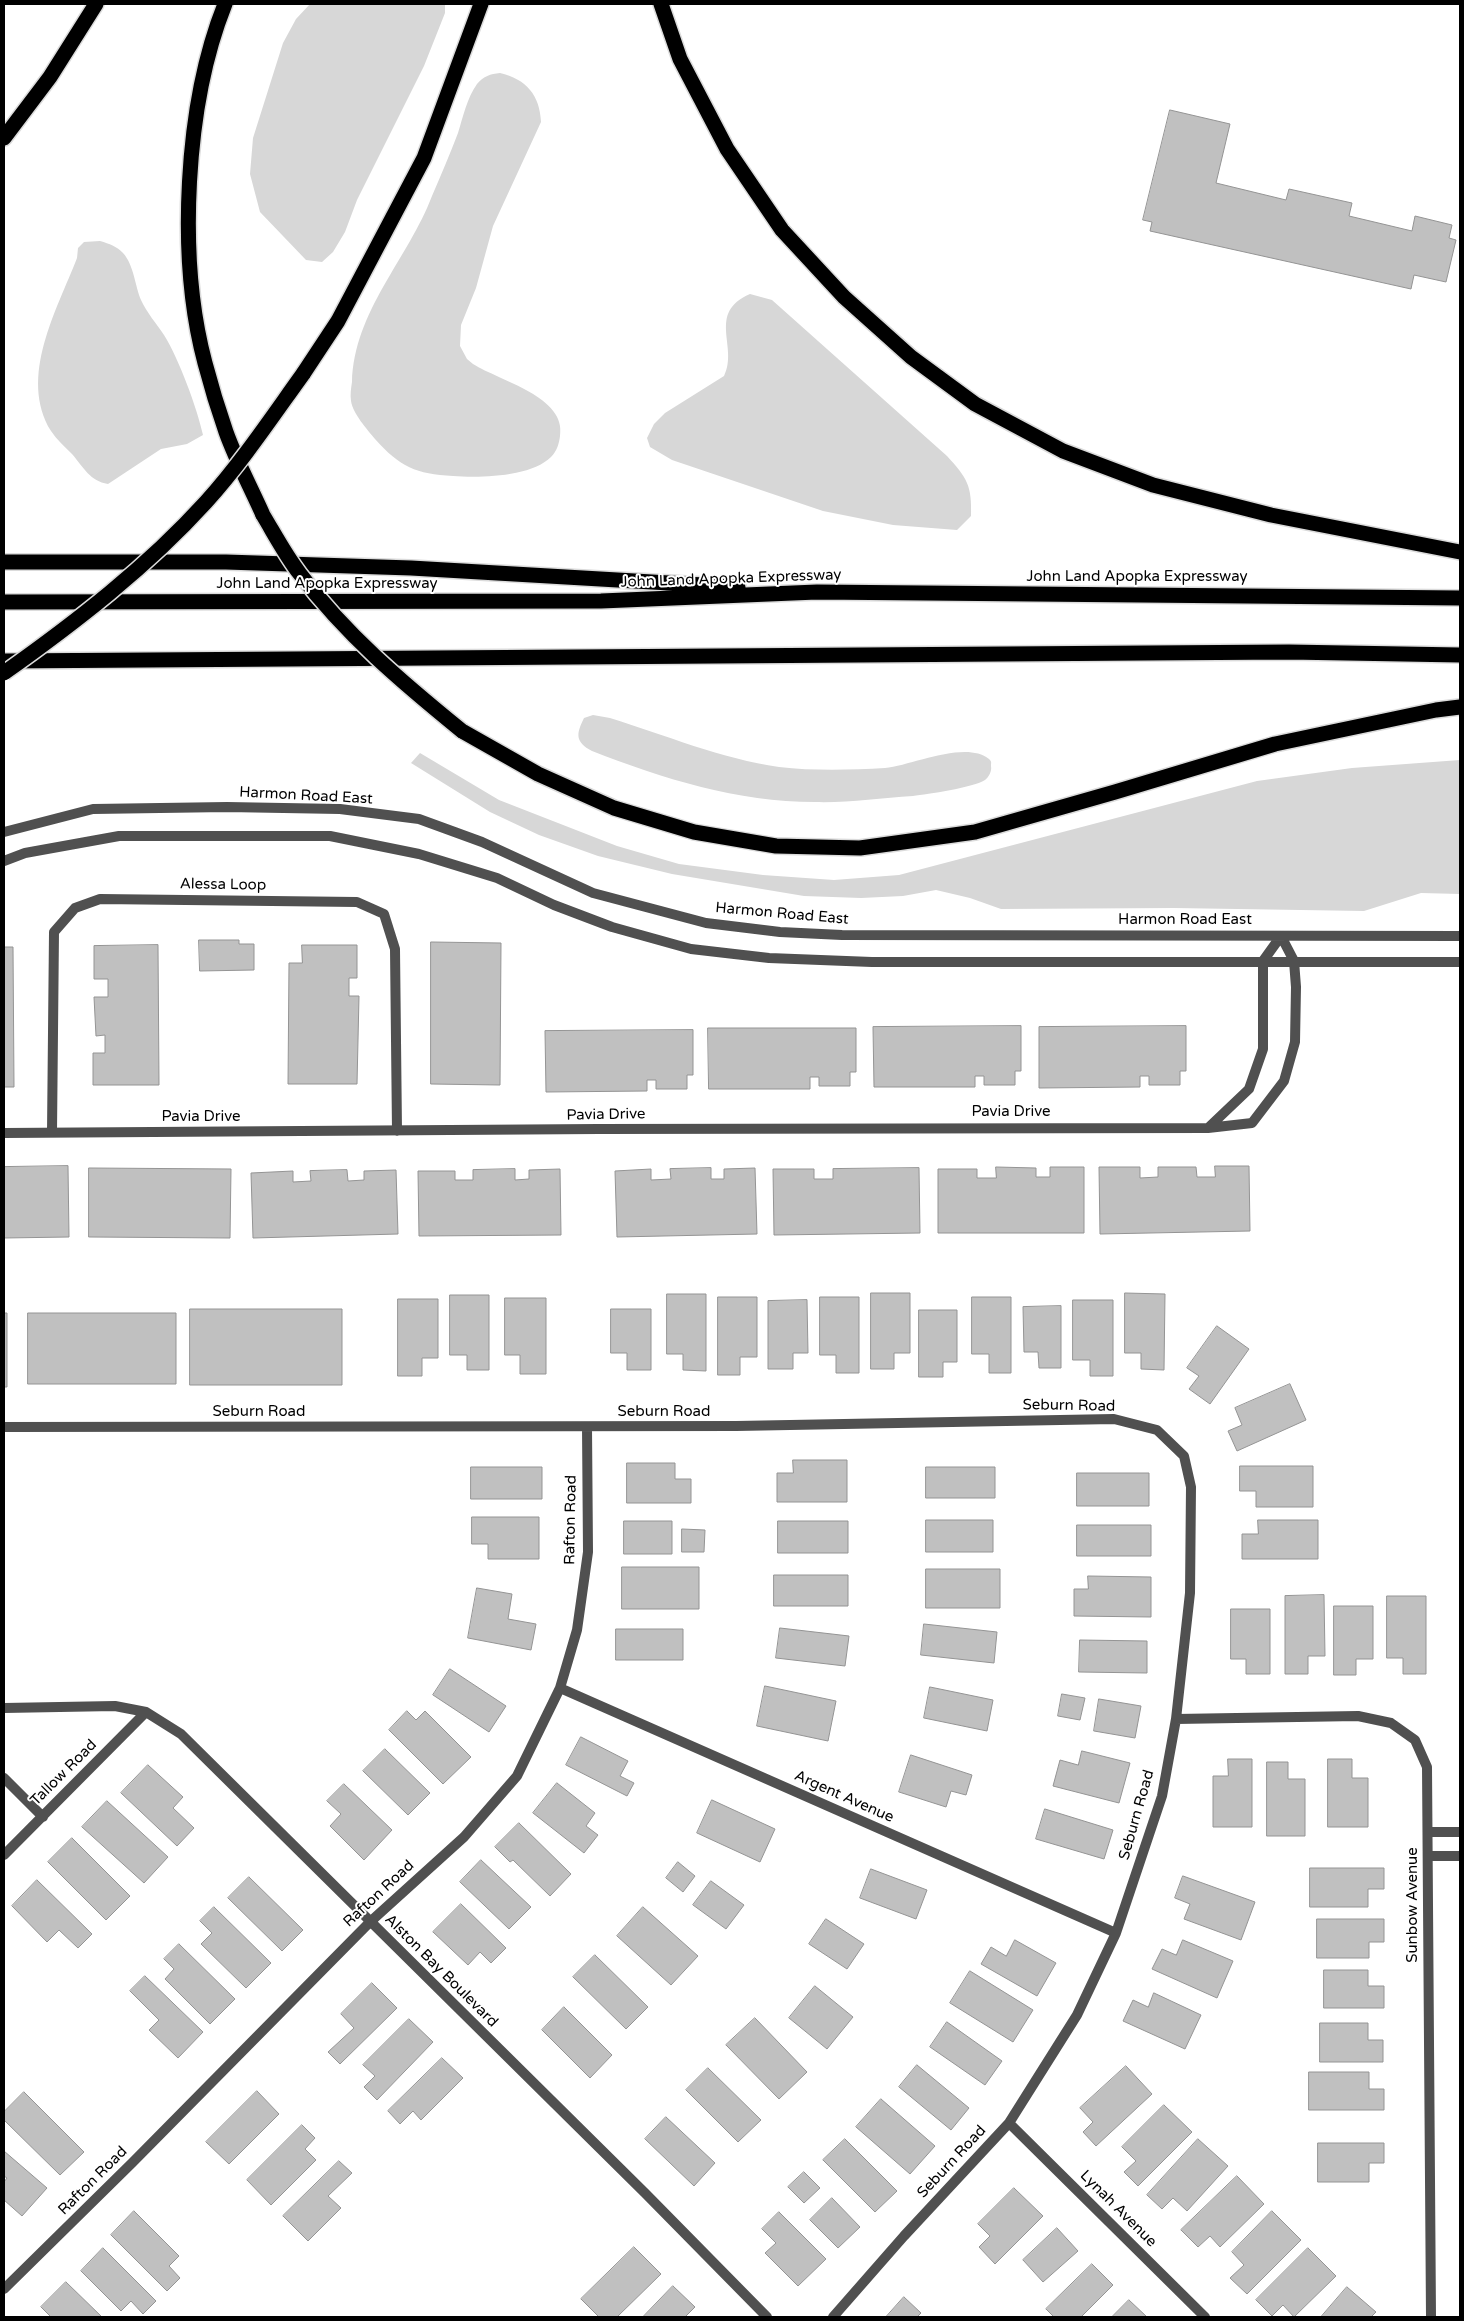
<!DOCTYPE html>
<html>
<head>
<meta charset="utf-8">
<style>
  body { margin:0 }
  #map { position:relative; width:1464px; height:2321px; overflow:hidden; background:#fff; font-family:"Varela Round",sans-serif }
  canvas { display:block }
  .frame { position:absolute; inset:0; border:5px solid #000; pointer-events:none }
</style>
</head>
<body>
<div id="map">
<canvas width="1464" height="2321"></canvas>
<div class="frame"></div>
</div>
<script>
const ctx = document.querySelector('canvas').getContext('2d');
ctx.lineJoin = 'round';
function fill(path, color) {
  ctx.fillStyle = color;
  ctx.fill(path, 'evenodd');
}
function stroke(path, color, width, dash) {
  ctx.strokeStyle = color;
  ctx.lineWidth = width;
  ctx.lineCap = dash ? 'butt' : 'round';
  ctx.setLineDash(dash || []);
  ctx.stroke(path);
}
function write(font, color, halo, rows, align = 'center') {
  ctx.font = font + ' "Varela Round",sans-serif';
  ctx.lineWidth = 4;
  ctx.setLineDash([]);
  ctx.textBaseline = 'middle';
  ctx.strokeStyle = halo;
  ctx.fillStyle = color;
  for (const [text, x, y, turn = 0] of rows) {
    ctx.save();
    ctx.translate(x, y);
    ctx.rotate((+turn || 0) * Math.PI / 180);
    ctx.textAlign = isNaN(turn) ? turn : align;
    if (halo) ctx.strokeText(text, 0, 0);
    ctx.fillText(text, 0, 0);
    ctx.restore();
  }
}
fill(new Path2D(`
  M310 4H445V13L424 66 357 200 345 232 333 252 322 262 306 260 260 212 250 174 253 138 283 43 296 19Z
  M500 73C526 79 540 95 541 122L493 226 476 288 461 325 460 346 467 359 473 364C500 381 567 397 560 436 559 444 557 451 551 457 531 477 480 478 453 476 416 474 400 467 375 439 367 429 353 414 351 401 350 395 351 388 352 382 354 311 408 259 432 196 441 175 450 154 458 133 463 117 467 98 477 84 484 76 490 74 500 73Z
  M100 241C110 244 116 246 123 253 134 265 135 286 141 300 147 313 156 323 164 335 179 359 197 408 203 435L187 444 161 449 108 484C90 481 84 468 72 454 65 447 57 440 51 431 18 377 57 310 77 258L78 248 84 242Z
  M750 294 772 300 947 456C967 478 972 485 971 516L957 530 893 525 823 511 672 460 650 447 647 438 654 424 665 413 724 376C739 347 706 313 750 294Z
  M593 715 610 718C665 735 722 759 779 767 813 771 851 770 885 768 913 765 966 740 989 759 992 762 991 762 991 766 992 771 989 777 985 780 972 788 928 794 913 796 880 798 847 803 815 802 737 802 664 779 592 751 575 742 576 734 584 718Z
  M420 753 499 800 617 846 679 864 763 875 834 880 899 875 1257 781 1352 768 1460 760V894L1421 893 1364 911 1174 908 1001 909 970 898 936 890 903 896 861 898 804 896 672 874 598 856 539 835 490 812 411 763Z`), '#d7d7d7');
const building = new Path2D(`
  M1170 110 1230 124 1216 183 1286 200 1289 189 1352 203 1349 216 1412 231 1415 216 1452 225 1449 238 1456 240 1446 282 1414 275 1411 289 1150 231 1152 222 1143 220Z
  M199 940H239V944H254V970L200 971Z
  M431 942 501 943 500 1085 431 1084Z
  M158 945 159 1085H93V1053H105V1035L96 1036 94 997H108V979H94V946Z
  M302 945H357V978H349V996H359L357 1084H288L289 963H302Z
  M4 947H13L14 1087H4Z
  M1021 1026V1071H1015V1085H984V1076H975V1087H874L873 1027Z
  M1186 1026V1071H1180V1085H1149V1076H1140V1087L1039 1088V1027Z
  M708 1028H856V1072H850V1086H819V1077H810V1089H709Z
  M693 1030V1075H687V1089H656V1080H647V1091L546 1092 545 1031Z
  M68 1166 69 1237 4 1238V1167Z
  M1215 1166H1249L1250 1231 1100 1234 1099 1167H1140V1178L1158 1177V1167H1196L1197 1177H1215Z
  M996 1167 1036 1168V1177H1050V1167H1084V1233H938V1169H977V1178H996Z
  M89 1168 231 1169 230 1238 89 1237Z
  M711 1168V1179H724V1169L755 1168 757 1234 617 1237 615 1171 651 1169V1180L671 1179 670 1169Z
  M919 1168 920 1233 774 1235 773 1169H814V1179H833V1169Z
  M515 1169V1180L529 1179V1170L560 1169 561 1235 419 1236 418 1171H455V1180H473V1170Z
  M347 1170 348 1181 364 1180V1171L396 1170 398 1234 253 1238 251 1173 293 1171V1182L311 1181 310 1171Z
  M871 1293H910V1353H894V1369H871Z
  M1125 1293 1165 1294 1164 1370 1141 1369V1353H1125Z
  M667 1294H706V1371L683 1370V1354H667Z
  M450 1295H489V1370H467V1355H450Z
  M718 1297H757V1357H740V1375H718Z
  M820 1297H859V1373H836V1355H820Z
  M972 1297H1011V1373H989V1354H972Z
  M505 1298H546V1374H520V1355H505Z
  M398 1299H438V1358H422V1376H398Z
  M807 1300 808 1353H793V1369H768V1301Z
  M1073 1300H1113V1376H1090V1360H1073Z
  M1061 1306V1368H1039L1038 1352H1024L1023 1307Z
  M190 1309H342V1385H190Z
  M611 1309H651V1370H627V1353H611Z
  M919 1310H957V1362H943V1377H919Z
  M4 1313H7V1387H4Z
  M28 1313H176V1384H28Z
  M1217 1326 1249 1349 1210 1404 1189 1389 1199 1376 1187 1368Z
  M1290 1384 1306 1420 1237 1451 1228 1431 1242 1425 1235 1408Z
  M793 1460H847V1502H777V1473H793Z
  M627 1463H675V1479H691V1503H627Z
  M1240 1466H1313V1507H1256V1491H1240Z
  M471 1467H542V1499H471Z
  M926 1467H995V1498H926Z
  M1077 1473H1149V1506H1077Z
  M472 1517H539V1559H488V1544H472Z
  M926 1520H993V1552H926Z
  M1258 1520H1318V1559H1242V1534H1258Z
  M624 1521H672V1554H624Z
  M778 1521H848V1553H778Z
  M1077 1525H1151V1556H1077Z
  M682 1529 705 1530 704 1552H682Z
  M622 1567H699V1609H622Z
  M926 1569H1000V1608H926Z
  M774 1575H848V1606H774Z
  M1088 1576 1151 1577V1617L1074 1616V1589H1088Z
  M477 1588 512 1594 508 1619 536 1624 531 1650 468 1638Z
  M1324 1595 1325 1656H1308V1674H1285V1596Z
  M1387 1596H1426V1674H1403V1658H1387Z
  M1334 1606H1373V1659H1356V1675H1334Z
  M1231 1609H1270V1674H1246V1659H1231Z
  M924 1624 997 1632 994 1663 921 1655Z
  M780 1628 849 1636 845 1666 776 1658Z
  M616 1629H683V1660H616Z
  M1080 1640 1147 1641V1673L1079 1672Z
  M450 1669 506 1706 489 1732 433 1695Z
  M765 1686 836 1701 828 1741 757 1726Z
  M930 1687 993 1700 987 1731 924 1718Z
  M1062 1694 1085 1698 1080 1720 1058 1716Z
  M1099 1699 1141 1706 1135 1738 1094 1731Z
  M407 1711 416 1720 425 1711 471 1757 443 1784 389 1730Z
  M581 1737 628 1761 620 1776 634 1783 627 1796 566 1765Z
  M385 1749 430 1793 408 1815 363 1771Z
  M1082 1751 1130 1763 1119 1803 1053 1786 1060 1760 1078 1765Z
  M911 1755 972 1775 966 1795 951 1791 946 1807 899 1792Z
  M1228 1759H1252V1827H1213V1776H1228Z
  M1328 1759H1352V1778H1368V1827H1328Z
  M1267 1762H1288V1779H1305V1836H1267Z
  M148 1765 183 1797 173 1808 194 1828 177 1846 121 1793Z
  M557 1783 595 1813 586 1826 598 1835 584 1853 533 1813Z
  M344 1784 392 1830 364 1860 330 1826 341 1814 327 1801Z
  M712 1800 775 1829 760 1862 697 1833Z
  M107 1801 168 1857 144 1883 82 1827Z
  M1045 1809 1113 1830 1104 1859 1036 1839Z
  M519 1823 571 1874 550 1896 513 1860 510 1862 495 1847Z
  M72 1838 130 1896 106 1920 48 1862Z
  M481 1860 531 1907 509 1929 460 1882Z
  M678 1862 695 1876 683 1892 666 1878Z
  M1310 1868H1384V1889H1368V1907H1310Z
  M871 1869 927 1890 916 1919 860 1898Z
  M1183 1876 1255 1902 1241 1940 1184 1919 1190 1904 1175 1898Z
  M249 1877 303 1930 282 1951 228 1898Z
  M37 1880 92 1934 78 1948 59 1930 47 1942 12 1906Z
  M711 1881 744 1905 726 1929 693 1905Z
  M461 1904 506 1948 491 1963 480 1952 468 1965 433 1932Z
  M214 1907 271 1963 246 1988 201 1944 212 1933 200 1921Z
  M643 1907 698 1956 671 1985 617 1936Z
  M826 1919 864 1944 847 1969 809 1944Z
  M1317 1919H1384V1942H1369V1958H1317Z
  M1015 1940 1056 1963 1037 1996 981 1964 991 1947 1006 1956Z
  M1183 1940 1233 1961 1217 1998 1152 1969 1162 1949 1176 1955Z
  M179 1944 235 1999 210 2024 165 1979 174 1969 164 1959Z
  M595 1955 648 2007 626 2029 573 1977Z
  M1324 1970H1368V1986H1384V2008H1324Z
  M970 1971 1033 2010 1013 2042 950 2003Z
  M145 1976 203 2032 178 2058 149 2030 159 2020 130 1991Z
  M372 1983 397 2008 340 2064 328 2052 354 2028 341 2014Z
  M815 1986 853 2017 827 2049 789 2018Z
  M1154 1993 1201 2015 1185 2049 1123 2021 1133 2000 1148 2007Z
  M564 2007 612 2055 590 2078 542 2030Z
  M755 2018 807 2072 779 2099 726 2045Z
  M409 2019 433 2042 377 2100 364 2087 375 2076 363 2065Z
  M947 2022 1002 2061 985 2085 930 2047Z
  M1320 2023H1368V2040H1383V2062H1320Z
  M442 2058 463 2078 421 2120 413 2111 400 2124 388 2111Z
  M917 2065 969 2108 951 2130 899 2087Z
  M1126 2066 1152 2094 1096 2146 1083 2132 1093 2122 1080 2108Z
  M708 2068 761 2120 738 2142 686 2090Z
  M1309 2072H1369V2089H1384V2110H1309Z
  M257 2091 279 2114 229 2164 206 2142Z
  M24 2092 84 2152 60 2175 4 2120V2112Z
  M881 2099 935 2146 910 2174 856 2127Z
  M1164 2105 1192 2132 1138 2186 1124 2172 1136 2161 1122 2147Z
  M666 2117 715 2163 694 2186 645 2139Z
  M302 2125 315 2138 305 2149 316 2160 271 2205 247 2180Z
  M845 2139 897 2191 875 2212 823 2160Z
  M1198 2139 1228 2166 1187 2211 1173 2198 1162 2209 1147 2195Z
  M1318 2143H1384V2163H1369V2182H1318Z
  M4 2151 47 2188 22 2216 4 2200V2182L7 2178 4 2176Z
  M339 2161 352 2173 328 2196 341 2208 308 2241 283 2216Z
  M804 2172 820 2188 804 2203 788 2187Z
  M1237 2176 1264 2204 1220 2247 1210 2236 1198 2247 1181 2230Z
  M1014 2188 1043 2216 995 2264 979 2247 990 2236 978 2224Z
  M832 2198 860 2227 838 2248 810 2220Z
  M134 2211 179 2256 169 2266 180 2278 167 2291 111 2235Z
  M1272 2211 1301 2240 1247 2294 1230 2278 1244 2265 1232 2252Z
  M779 2212 826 2259 798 2286 765 2253 776 2243 762 2229Z
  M1057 2228 1078 2251 1043 2282 1023 2260Z
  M634 2247 661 2274 617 2317H599L581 2299Z
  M103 2248 156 2301 143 2314 131 2301 121 2311 81 2271Z
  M1308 2248 1336 2276 1294 2317 1283 2305 1272 2316 1256 2300Z
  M1092 2264 1113 2285 1081 2317H1054L1046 2309Z
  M66 2282 102 2317H51L41 2307Z
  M673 2286 695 2307 685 2317H643Z
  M1347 2287 1376 2312 1371 2317H1321Z
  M904 2297 921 2313 917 2317H886Z
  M1129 2300 1147 2317H1112Z`);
fill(building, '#c0c0c0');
stroke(building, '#949494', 1);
const motorway = new Path2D(`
  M225 4C185 104 177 258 205 363 211 386 218 409 226 432 236 460 251 488 263 515
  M661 4 680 59 727 149 782 230 844 297 911 357 975 404 1063 451 1153 485 1271 515 1460 552
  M4 138 50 77 96 4
  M303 374 338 321 424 158 481 4
  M4 562H226L411 568 738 587
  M4 602 601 601 817 592 1460 598
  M4 661 1289 652 1460 655
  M462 731 538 774 614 808 694 832 776 846 860 848 975 832 1115 792 1275 744 1436 710 1460 707`);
stroke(motorway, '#dbdbdb', 18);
stroke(new Path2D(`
  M4 832 93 809 227 807 340 809 419 819 482 842 593 893 706 923 780 932 842 935 1460 936
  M4 861 25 853 119 836H330L419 854 497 878 554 905 612 927 691 949 769 958 872 962H1460
  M52 1132 54 932 75 908 100 899 357 902 384 914 395 949 397 1131
  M4 1133C405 1131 807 1126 1208 1128L1252 1123 1284 1081 1295 1042 1296 987 1294 961 1281 936 1263 961V1049L1249 1089 1208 1128
  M4 1427 736 1426 1114 1419 1157 1430 1184 1456 1191 1487 1190 1593 1176 1719 1162 1796 1116 1933 1077 2015 1009 2123 904 2236 833 2317
  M560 1688 1116 1933
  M4 1708 115 1706 146 1712 181 1734 645 2193 767 2317
  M1176 1719 1358 1716 1391 1723 1415 1740 1427 1767 1431 2317
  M4 1778 43 1817
  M1428 1832H1460
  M4 1855 146 1712
  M1428 1856H1460
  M1009 2123 1205 2317
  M4 2289 132 2163 370 1922 464 1837 517 1776 560 1688 577 1630 588 1552 587 1427`), '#505050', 10);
stroke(motorway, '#000', 15);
const motorwayBridge = new Path2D(`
  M263 515C275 535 286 556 300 574 346 635 403 683 462 731
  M4 673C76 622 147 567 206 502 242 462 272 417 303 374`);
stroke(motorwayBridge, '#dbdbdb', 18, []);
stroke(motorwayBridge, '#000', 15);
write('15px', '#000', '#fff', [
  ["John Land Apopka Expressway",1137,577],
  ["John Land Apopka Expressway",731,579,-2],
  ["John Land Apopka Expressway",327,584],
  ["Harmon Road East",306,796,3],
  ["Alessa Loop",223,885,1],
  ["Harmon Road East",782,914,5],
  ["Harmon Road East",1185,920],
  ["Pavia Drive",1011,1112],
  ["Pavia Drive",606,1115,-1],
  ["Pavia Drive",201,1117],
  ["Seburn Road",1069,1406,1],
  ["Seburn Road",259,1412],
  ["Seburn Road",664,1412],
  ["Rafton Road",571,1520,-89],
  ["Tallow Road",64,1773,-45],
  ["Argent Avenue",844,1797,24],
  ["Seburn Road",1137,1815,-74],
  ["Rafton Road",379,1894,-43],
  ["Sunbow Avenue",1413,1905,-90],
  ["Alston Bay Boulevard",441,1971,45],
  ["Seburn Road",952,2162,-47],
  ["Rafton Road",93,2181,-45],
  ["Lynah Avenue",1118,2209,45]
]);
</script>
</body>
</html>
